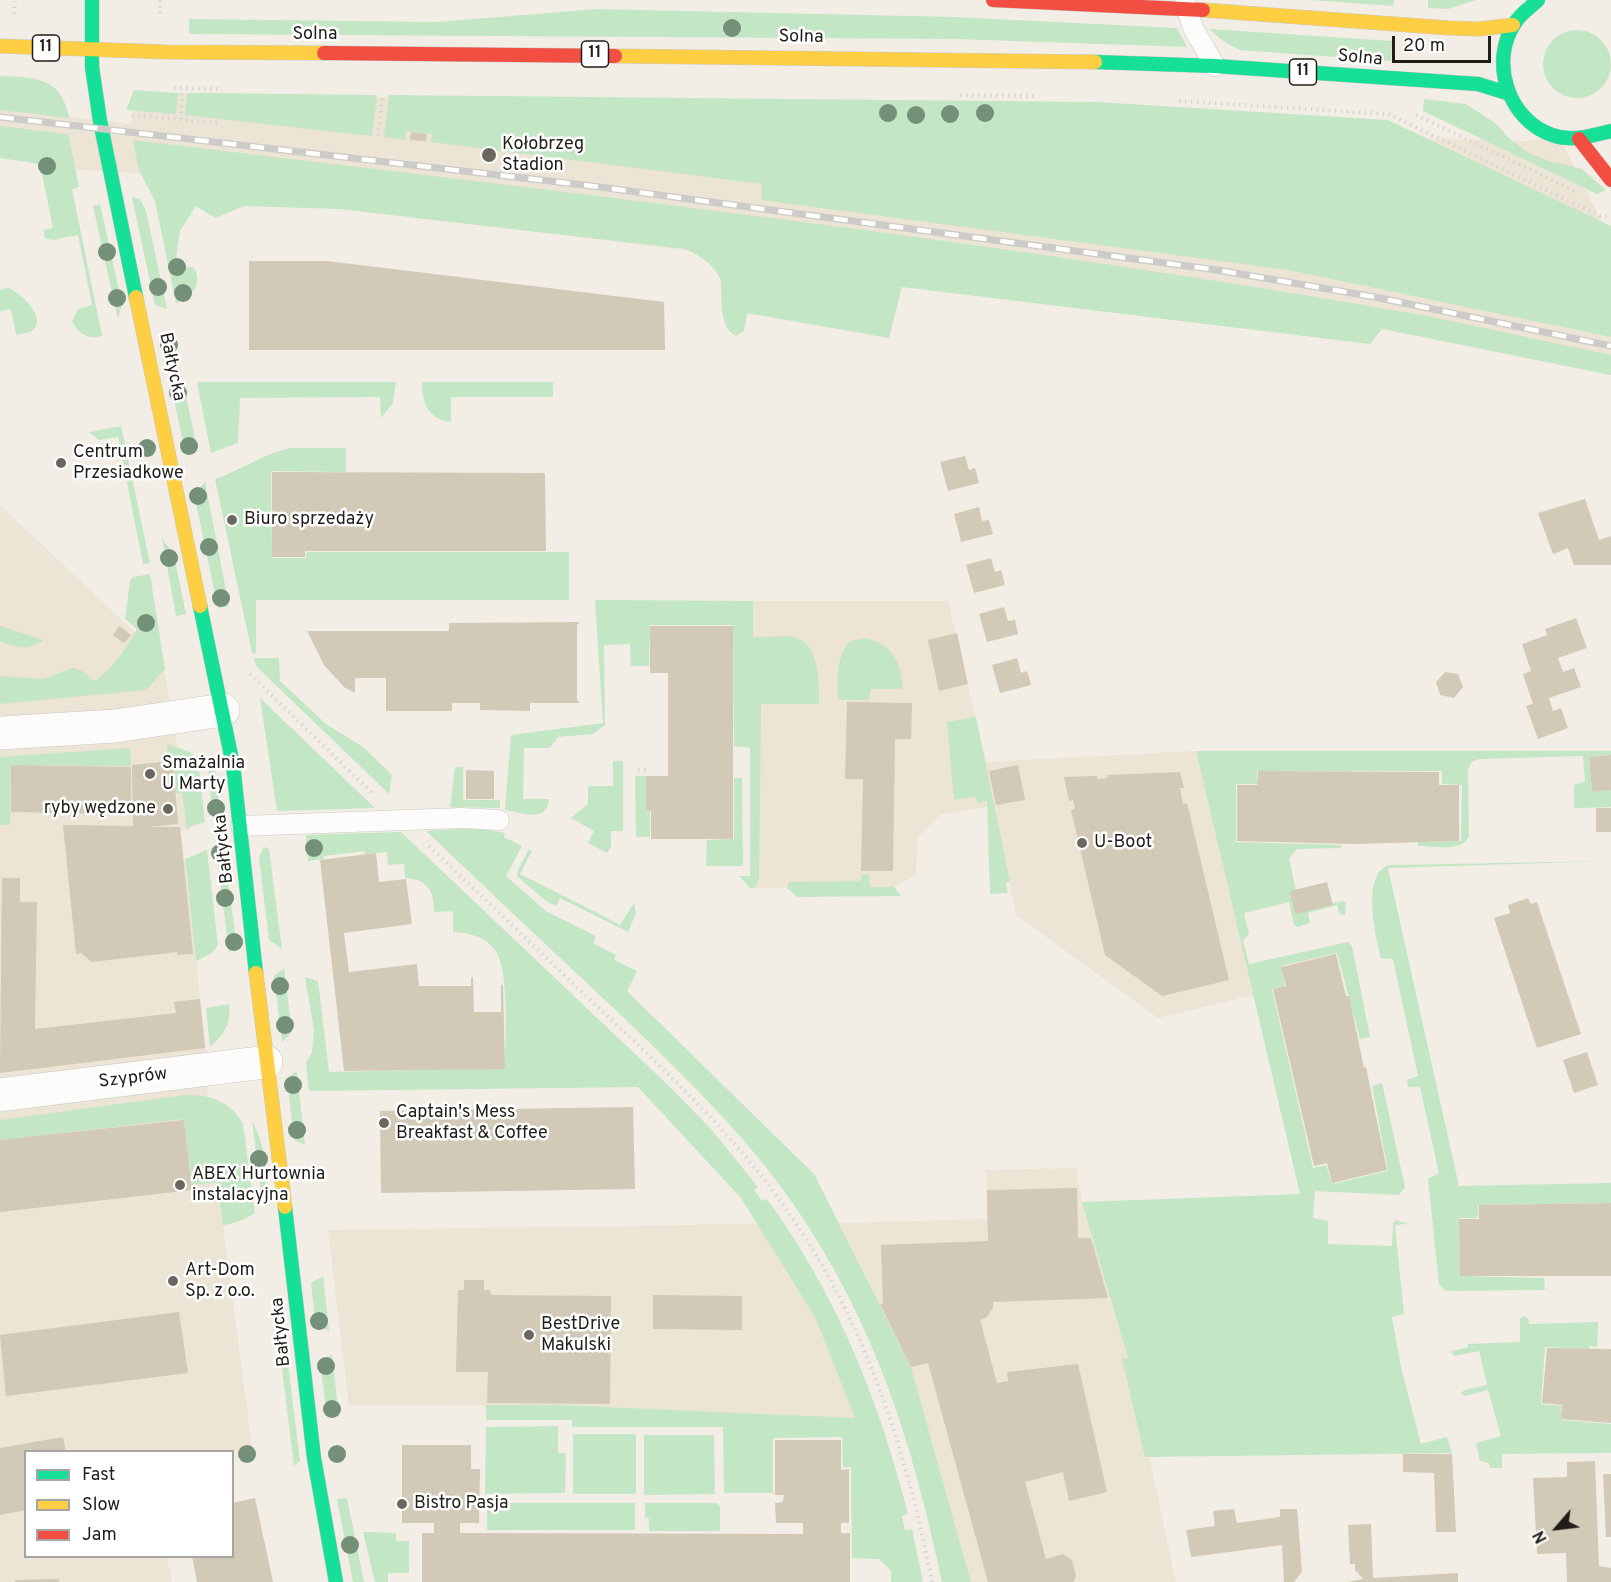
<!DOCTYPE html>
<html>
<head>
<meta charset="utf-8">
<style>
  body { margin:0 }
  #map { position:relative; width:1611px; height:1582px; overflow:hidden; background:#f2eee6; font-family:Overpass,sans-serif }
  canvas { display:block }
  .legend { position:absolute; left:24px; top:1450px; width:210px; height:108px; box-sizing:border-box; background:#fff; border:2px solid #a6a5a3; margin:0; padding:8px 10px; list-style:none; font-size:18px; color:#211e19 }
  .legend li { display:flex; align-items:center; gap:12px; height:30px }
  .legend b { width:30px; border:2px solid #a6a5a3 }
  .north { position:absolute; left:1527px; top:1498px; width:60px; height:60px; -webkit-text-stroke:4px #fff; paint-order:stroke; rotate:242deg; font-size:16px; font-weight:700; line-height:24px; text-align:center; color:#211e19 }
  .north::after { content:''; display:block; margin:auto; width:21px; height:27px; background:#211e19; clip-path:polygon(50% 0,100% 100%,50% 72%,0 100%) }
  .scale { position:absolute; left:1392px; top:36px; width:99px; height:27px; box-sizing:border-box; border:3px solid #211e19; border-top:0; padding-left:8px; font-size:18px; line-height:21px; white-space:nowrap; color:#211e19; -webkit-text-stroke:4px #fff; paint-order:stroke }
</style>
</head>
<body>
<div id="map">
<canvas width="1611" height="1582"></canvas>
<ul class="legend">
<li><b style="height:8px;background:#16e098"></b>Fast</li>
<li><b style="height:8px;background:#ffcf43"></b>Slow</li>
<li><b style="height:8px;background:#f24e42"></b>Jam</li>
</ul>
<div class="north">N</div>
<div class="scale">20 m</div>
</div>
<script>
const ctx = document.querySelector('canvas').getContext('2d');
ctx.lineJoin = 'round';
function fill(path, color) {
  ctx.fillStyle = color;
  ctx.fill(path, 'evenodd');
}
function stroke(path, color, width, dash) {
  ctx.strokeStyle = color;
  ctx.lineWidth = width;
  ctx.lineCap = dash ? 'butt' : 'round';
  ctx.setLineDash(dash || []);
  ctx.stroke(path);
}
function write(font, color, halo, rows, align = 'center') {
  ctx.font = font + ' Overpass,sans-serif';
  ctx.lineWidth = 5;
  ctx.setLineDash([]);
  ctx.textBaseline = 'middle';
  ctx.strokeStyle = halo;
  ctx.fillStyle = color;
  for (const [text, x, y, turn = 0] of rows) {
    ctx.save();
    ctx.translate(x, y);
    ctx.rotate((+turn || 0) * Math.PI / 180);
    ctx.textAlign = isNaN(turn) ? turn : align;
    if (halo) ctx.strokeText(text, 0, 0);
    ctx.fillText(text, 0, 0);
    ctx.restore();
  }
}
fill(new Path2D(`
  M0 80 25 82 71 117 130 124 142 93 1101 110 1412 138 1526 141 1560 138 1611 241V375L1382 329 1370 343 892 273 889 338 724 309 720 254 430 219 162 175 69 169 0 156Z
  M0 505 163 659 190 830H181L206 1048 208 1109 252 1447 233 1452H26V1556L167 1557 172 1582H0Z
  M753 601H948L986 762 1196 751 1253 995 1158 1018 1016 915 994 806 940 815 917 838 916 875 894 887 754 888Z
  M1076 1168 1082 1202 1128 1358 1176 1582H971L911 1367 839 1223 987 1219 986 1170Z
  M758 1224 815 1317 855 1418 560 1405 349 1406 328 1230Z`), '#ece4d4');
fill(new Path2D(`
  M1309 0H1394L1393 6Z
  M1428 0H1476L1448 9 1428 8Z
  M597 9 954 17 1177 28 1187 47 957 39 189 34V19L438 22Z
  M1209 29 1392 41 1391 61 1239 50 1222 40Z
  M1543 64a34 34 0 1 1 68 0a34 34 0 1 1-68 0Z
  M0 76C35 77 62 77 69 118L0 110Z
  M134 90 178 93 176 114 126 110Z
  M187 93H202L377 95 372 136 185 115Z
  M389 95 1097 102 1388 120 1611 226V337L1288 270 761 200 762 184 431 142 432 134 406 131 405 140 384 137Z
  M1424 99 1466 104 1495 123 1510 139 1529 153 1549 161 1582 169 1606 190 1597 194 1423 111Z
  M0 126 68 134 79 187 72 189 102 336C89 340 78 334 72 321L78 309 92 305 78 235 53 240 45 238 43 230 53 228 40 164 0 158Z
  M133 140C555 191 978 238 1398 311 1469 323 1540 341 1611 355V375L1382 329 1370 344 902 287 889 338 747 313 744 331 736 336C718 327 722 297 721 280 713 264 701 256 685 249L339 209 244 206 215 218 196 206 180 231 175 264 194 268C204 284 191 297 176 303L155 201 139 170Z
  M132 197 140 199 146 211 167 309 155 305Z
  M100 204 122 304 118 319 93 206Z
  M8 288C19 291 46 316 34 329 30 334 22 333 16 335L11 309 0 311V290Z
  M172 332 198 452 191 450 183 443 162 340Z
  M197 382H396L393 403 381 418 380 397 240 398 238 443 211 453Z
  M422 382H553V397H451V422C428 420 422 402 422 382Z
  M121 426 150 563 143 564 118 437 99 440 89 432Z
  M291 448H346V472L271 471 272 558H306V552H569V600H256V653H252L215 479C242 470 264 453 291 448Z
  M205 482 229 606 218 608 194 494Z
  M162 538 174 556 186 614 176 616Z
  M150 574 165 669 146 690 0 704V676L43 679 73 668 80 670 95 681C114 667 125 650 137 629L125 619 130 581 133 577Z
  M595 600 753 601V637C766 638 785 634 797 638 820 646 819 685 819 704H761L759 880 754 888H750L739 876H750V748L734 746 733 625H650L649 666H631L630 644 604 645 605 725 593 734 558 737 550 748H524L523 799H549C548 823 521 813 505 810L511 735 603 723Z
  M0 626 43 640C30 651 15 648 0 641Z
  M866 638C893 645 901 663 903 689H871L869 700H838C837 680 836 657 850 641Z
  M254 658H279L280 681 326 724 363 747 392 775 389 794 256 666Z
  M260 698 375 808 277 811Z
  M976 717 1010 882H1006L1008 893 990 894 987 801 978 803 975 796 954 800 947 722Z
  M167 744 190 752 198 761 205 822 187 828 182 793H176L174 762 169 761Z
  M130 748 131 766 11 765 10 825H0V757Z
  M1196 751H1611V755L1589 757 1592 792 1611 790V807L1574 808V785L1585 781 1583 756 1479 759 1472 762 1468 769 1469 836C1462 853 1433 846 1418 846V842L1461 841 1462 785 1442 784V771H1257V784H1236V842L1341 845V848L1297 849 1289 858 1297 895 1296 911 1343 901 1346 903 1345 915 1340 914 1337 905 1308 913 1310 923 1298 927 1294 925 1289 902 1244 913 1249 934 1243 941 1249 964 1348 942 1352 946 1370 1037 1360 1039 1337 953 1281 966 1285 986 1272 989 1313 1168 1326 1165 1332 1184 1388 1171 1372 1086 1382 1083 1405 1187 1399 1195 1315 1191 1313 1218 1328 1221V1244L1392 1246 1393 1223 1396 1220 1408 1224 1395 1225 1404 1314 1392 1317 1401 1367 1421 1444 1447 1437 1452 1453 1145 1457 1122 1359 1128 1358 1082 1202 1300 1194Z
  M207 757 216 772 220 814 213 817Z
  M613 761H623V831H611V847L607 853 588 843 594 831 571 818 588 804V786H613Z
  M455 767H463V800H500V808L450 807Z
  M635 776H646V809H650V837H636Z
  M734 778H742L743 866H706L707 840 734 839Z
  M478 828 505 833 504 837 522 846 506 876 547 912 596 936 593 943 616 955 614 960 637 971 627 991 814 1174 911 1367 971 1582H942C913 1444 875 1323 794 1205 746 1135 685 1077 624 1018 558 956 492 894 426 831Z
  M401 832 671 1088 711 1129 758 1187 754 1190 762 1201 767 1199C836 1293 880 1402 908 1514L902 1516 905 1530 912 1529 923 1582H891V1571L879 1559 852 1558 851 1467H843L842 1437 773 1438V1493H724L723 1427H572V1420H486V1405H560L855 1418 815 1317 741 1198 638 1087 309 1091 306 1063 312 1052 314 1030 305 977 318 981 329 1072 505 1068C505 1040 510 971 495 950 485 936 469 933 453 932V911L434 912C434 891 428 879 405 878L404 864 388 865 387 852 365 854 364 851 324 856V859L308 861 306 835Z
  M223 844 237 948 229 952 216 846Z
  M264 847 269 849 282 949 269 940 259 857Z
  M529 849 532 851 520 874 609 919 620 925 634 903 636 913 628 932 560 898 556 906 546 901 518 877 517 872Z
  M207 850 218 945 212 953 196 961 185 859Z
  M1611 861 1388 868 1459 1186 1611 1183V1203L1478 1205V1218H1459L1460 1276 1544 1278 1545 1290 1446 1291 1439 1284 1428 1179 1439 1173 1420 1087H1408L1407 1080 1418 1076 1393 959 1381 958C1376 938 1360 872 1390 865Z
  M861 875H869L870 887H894L901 896 797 897 787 888 789 882 861 881Z
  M284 968 292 1032 282 1042 274 976Z
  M229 1004C231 1025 225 1033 210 1047L206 1008Z
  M297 1071 305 1145 294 1140 287 1078Z
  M185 1095C210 1095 231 1101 243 1124L255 1213 243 1220 223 1226 217 1182 192 1185 184 1119 0 1140V1120Z
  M252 1120C265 1146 271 1175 262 1203Z
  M323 1276 329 1331 316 1325 311 1283Z
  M273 1295 281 1307 300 1461 294 1466Z
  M1523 1316 1528 1318 1529 1324 1598 1322 1597 1347 1589 1346V1349L1545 1347 1541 1404 1561 1406V1420L1611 1424V1453L1502 1454V1468H1490L1489 1463 1480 1461 1476 1443 1501 1436 1488 1390 1465 1396 1461 1394 1464 1390 1487 1385 1479 1351 1454 1356 1451 1351 1467 1348 1468 1344 1520 1342V1319Z
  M332 1355 339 1417 326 1409 320 1361Z
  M558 1426V1453H566L565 1493 485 1494 486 1427Z
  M573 1434H636V1494H573Z
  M644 1435H714L715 1494 644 1495Z
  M347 1498 364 1582H353L337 1499Z
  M487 1503H635V1530H487Z
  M645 1503H717L720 1506V1531H649V1518H645Z
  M363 1532 396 1533V1541H409V1573H388V1582H375Z`), '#c3e6c4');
fill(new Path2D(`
  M411 132 427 134 426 141 410 140Z
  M249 261H327L664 302 665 350H249Z
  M965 456 969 470 975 468 979 483 948 491 940 462Z
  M272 472 545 473 546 551H305V557H272Z
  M1585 499 1599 540 1611 536V565H1574L1568 548 1553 554 1538 513Z
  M979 507 982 521 989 520 993 534 961 542 954 514Z
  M991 558 995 572 1001 570 1005 585 974 593 966 565Z
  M1004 607 1008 621 1015 620 1018 634 987 642 979 614Z
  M1576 618 1587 648 1558 658 1563 672 1574 668 1581 687 1549 698 1553 711 1561 708 1568 728 1538 739 1526 706 1533 704 1523 674 1531 671 1522 644 1547 635 1545 629Z
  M580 622 577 625V700L580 703H530V711L480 710V703H452V711H386V678H355V693L344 687 324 665 307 631H449V623Z
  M119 626 131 635 124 643 113 635Z
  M650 626H733V839H651V811L646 809V776H668V673H650Z
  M957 633 968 684 939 691 928 640Z
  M1017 658 1021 673 1027 671 1031 685 1000 693 992 665Z
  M1445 672 1458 674 1463 687 1454 698 1440 695 1436 682Z
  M847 702 912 703 911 739H895L893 871H861L863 779H845Z
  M1611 755V790L1592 792 1589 757Z
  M173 761 178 824 148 827H180L193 954 178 955 177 952 92 962 81 953 76 954 63 825 133 826 132 765Z
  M11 765 131 767V814L11 812Z
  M1018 765 1025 800 996 805 989 771Z
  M466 770 494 771V799H466Z
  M1258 771 1439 772V785H1459V841L1354 844 1237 841V785H1257Z
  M1180 772 1184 788H1180L1183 804 1187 803 1229 980 1162 996 1105 955 1071 810 1075 808 1073 800 1069 801 1064 777 1097 776V779L1108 778 1107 775Z
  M1596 808H1611V832H1596Z
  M376 853 379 882 406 879 412 924 344 933 349 972 417 964 419 986H471V977H473L474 1012H501V985H503L505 1069 344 1071 320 860Z
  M2 878H20V902H37L35 1029 176 1013 174 1002 200 999 205 1048 0 1073Z
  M1327 882 1333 905 1295 914 1290 891Z
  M1528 898 1531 904 1537 902 1581 1034 1537 1048 1494 918 1510 913 1508 905Z
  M1336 954 1346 996H1349L1364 1068 1366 1067 1387 1170 1332 1183 1327 1163 1314 1166 1273 989 1286 986 1281 967Z
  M1587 1052 1598 1085 1574 1093 1563 1060Z
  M633 1107 635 1189 381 1193 380 1111Z
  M184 1120 192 1190 0 1212V1140Z
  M1077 1188 1078 1238H1091L1108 1298 993 1302V1308L986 1318 980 1320 997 1383 1008 1381 1007 1372 1078 1364 1107 1492 1069 1501 1063 1472 1025 1482 1046 1559 1063 1554 1072 1560 1076 1576 1073 1582H988L928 1363 911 1367 880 1304H883L881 1245 988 1241 987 1190Z
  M1611 1203V1276H1460L1459 1219H1479V1205Z
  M464 1280H484V1290H490L491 1295 611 1296 610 1404 487 1403 488 1372H456L458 1290H464Z
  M653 1295 742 1296V1330L653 1329Z
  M179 1312 188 1373 6 1396 0 1335Z
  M1547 1348 1611 1349V1423L1561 1419 1562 1405 1542 1403Z
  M63 1437 66 1452H26V1510L0 1515V1448Z
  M775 1440H841V1470L849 1469V1523H841V1533H850V1582H422V1533H434V1523H402V1445H471V1469H480L479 1523H460V1533L803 1534V1523H776L775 1503 783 1502 784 1495H775Z
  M1403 1454H1452L1456 1532H1436L1434 1473 1403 1472Z
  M1595 1461 1599 1566 1611 1568V1582H1567L1566 1553 1537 1554 1533 1478 1567 1477V1462Z
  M1603 1474H1611V1537H1606Z
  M255 1498 273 1582H197L192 1556H232V1503Z
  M1234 1509 1237 1523 1280 1517V1509H1297L1302 1572 1294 1582H1284L1282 1545 1191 1557 1186 1530 1215 1526 1213 1511Z
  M1371 1524 1373 1578 1458 1573V1582H1347L1363 1579 1355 1570V1564H1350L1348 1525Z
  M59 1579V1582H15V1580Z`), '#d2c9b6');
const lane = new Path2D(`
  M1185 3 1193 28 1215 66
  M241 826 461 818 499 820`);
const street = new Path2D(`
  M0 733 115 726 223 710
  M0 1095 266 1062`);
const fast = new Path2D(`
  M92 0V67L100 121 136 297
  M1538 0C1531 7 1520 14 1515 23 1489 61 1508 120 1552 135 1572 142 1591 136 1611 131
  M1095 62 1215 66 1478 84 1507 93
  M200 606 233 765 256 973
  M285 1207 314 1458 336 1582`);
const slow = new Path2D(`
  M1203 10 1449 28 1479 29 1513 25
  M0 46 167 52 324 53
  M615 56 1095 62
  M136 297 200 606
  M256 973 285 1207`);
const jam = new Path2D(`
  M993 0 1203 10
  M324 53 615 56
  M1579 139 1611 180`);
stroke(lane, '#c9c6c1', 21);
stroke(street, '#c9c6c1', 34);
stroke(fast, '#c9c6c1', 15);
stroke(slow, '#c9c6c1', 15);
stroke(jam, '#c9c6c1', 15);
stroke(new Path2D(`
  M160 0V18
  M14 14 15 1
  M174 88 221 89
  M960 95 1037 96
  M1179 101 1388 114 1600 216H1611
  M132 115 218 123
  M1416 115 1577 192
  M181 119 182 93
  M378 136 383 95
  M250 674 373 794
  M638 770H648
  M429 846C488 902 546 958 605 1014 670 1075 734 1135 786 1209 865 1320 906 1449 932 1582`), '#d7d5d2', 4, [1.5, 4.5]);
stroke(lane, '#fdfcfb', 20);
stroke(street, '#fdfcfb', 33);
stroke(fast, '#16e098', 14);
stroke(slow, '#ffcf43', 14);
stroke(jam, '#f24e42', 14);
const rail = new Path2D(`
  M0 117 592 186 1217 270 1375 297 1611 346`);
stroke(rail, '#cccbc9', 7);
stroke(rail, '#fff', 4.5, [14]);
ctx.fillStyle = '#759078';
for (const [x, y] of [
  [732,28],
  [888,113],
  [985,113],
  [950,114],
  [916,115],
  [47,166],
  [107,252],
  [177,267],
  [158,287],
  [183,293],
  [117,298],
  [169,345],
  [178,393],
  [189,446],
  [147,448],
  [198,496],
  [209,547],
  [169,558],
  [221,598],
  [146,623],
  [216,808],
  [314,848],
  [220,853],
  [225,898],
  [234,942],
  [280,986],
  [285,1025],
  [293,1085],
  [297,1130],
  [259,1159],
  [319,1321],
  [326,1366],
  [332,1409],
  [247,1454],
  [337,1454],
  [350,1545]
]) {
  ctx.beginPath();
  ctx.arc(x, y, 9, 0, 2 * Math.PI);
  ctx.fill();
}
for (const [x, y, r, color] of [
  [489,155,8,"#6a6761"],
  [61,463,6,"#6a6761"],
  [232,520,6,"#6a6761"],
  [150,774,6,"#6a6761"],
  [168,809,6,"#6a6761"],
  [1082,843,6,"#6a6761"],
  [384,1123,6,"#6a6761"],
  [180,1185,6,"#6a6761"],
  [173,1281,6,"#6a6761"],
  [529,1335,6,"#6a6761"],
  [402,1504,6,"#6a6761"]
]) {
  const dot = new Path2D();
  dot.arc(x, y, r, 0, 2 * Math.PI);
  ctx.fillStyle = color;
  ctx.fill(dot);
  stroke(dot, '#fff', 2);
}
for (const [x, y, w] of [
  [46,48,27],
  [595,54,27],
  [1303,72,27]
]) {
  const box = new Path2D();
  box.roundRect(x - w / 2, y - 13, w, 26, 4.5);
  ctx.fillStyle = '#fff';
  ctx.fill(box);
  stroke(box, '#211e19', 1.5);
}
write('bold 16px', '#211e19', null, [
  ["11",46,48],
  ["11",595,54],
  ["11",1303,72]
]);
write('18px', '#211e19', '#fff', [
  ["Solna",315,35],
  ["Solna",801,38,1],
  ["Solna",1360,59,5],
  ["Bałtycka",171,367,78],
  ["Bałtycka",225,849,-96],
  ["Szyprów",133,1079,-7],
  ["Bałtycka",282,1332,-96]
]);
write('18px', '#211e19', '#fff', [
  ["Kołobrzeg",502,145],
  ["Stadion",502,166],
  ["Centrum",73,453],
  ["Przesiadkowe",73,474],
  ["Biuro sprzedaży",244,520],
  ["Smażalnia",162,764],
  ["U Marty",162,785],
  ["ryby wędzone",156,809,"right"],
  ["U-Boot",1094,843],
  ["Captain's Mess",396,1113],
  ["Breakfast & Coffee",396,1134],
  ["ABEX Hurtownia",192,1175],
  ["instalacyjna",192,1196],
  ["Art-Dom",185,1271],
  ["Sp. z o.o.",185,1292],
  ["BestDrive",541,1325],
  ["Makulski",541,1346],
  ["Bistro Pasja",414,1504]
], 'left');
</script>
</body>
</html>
